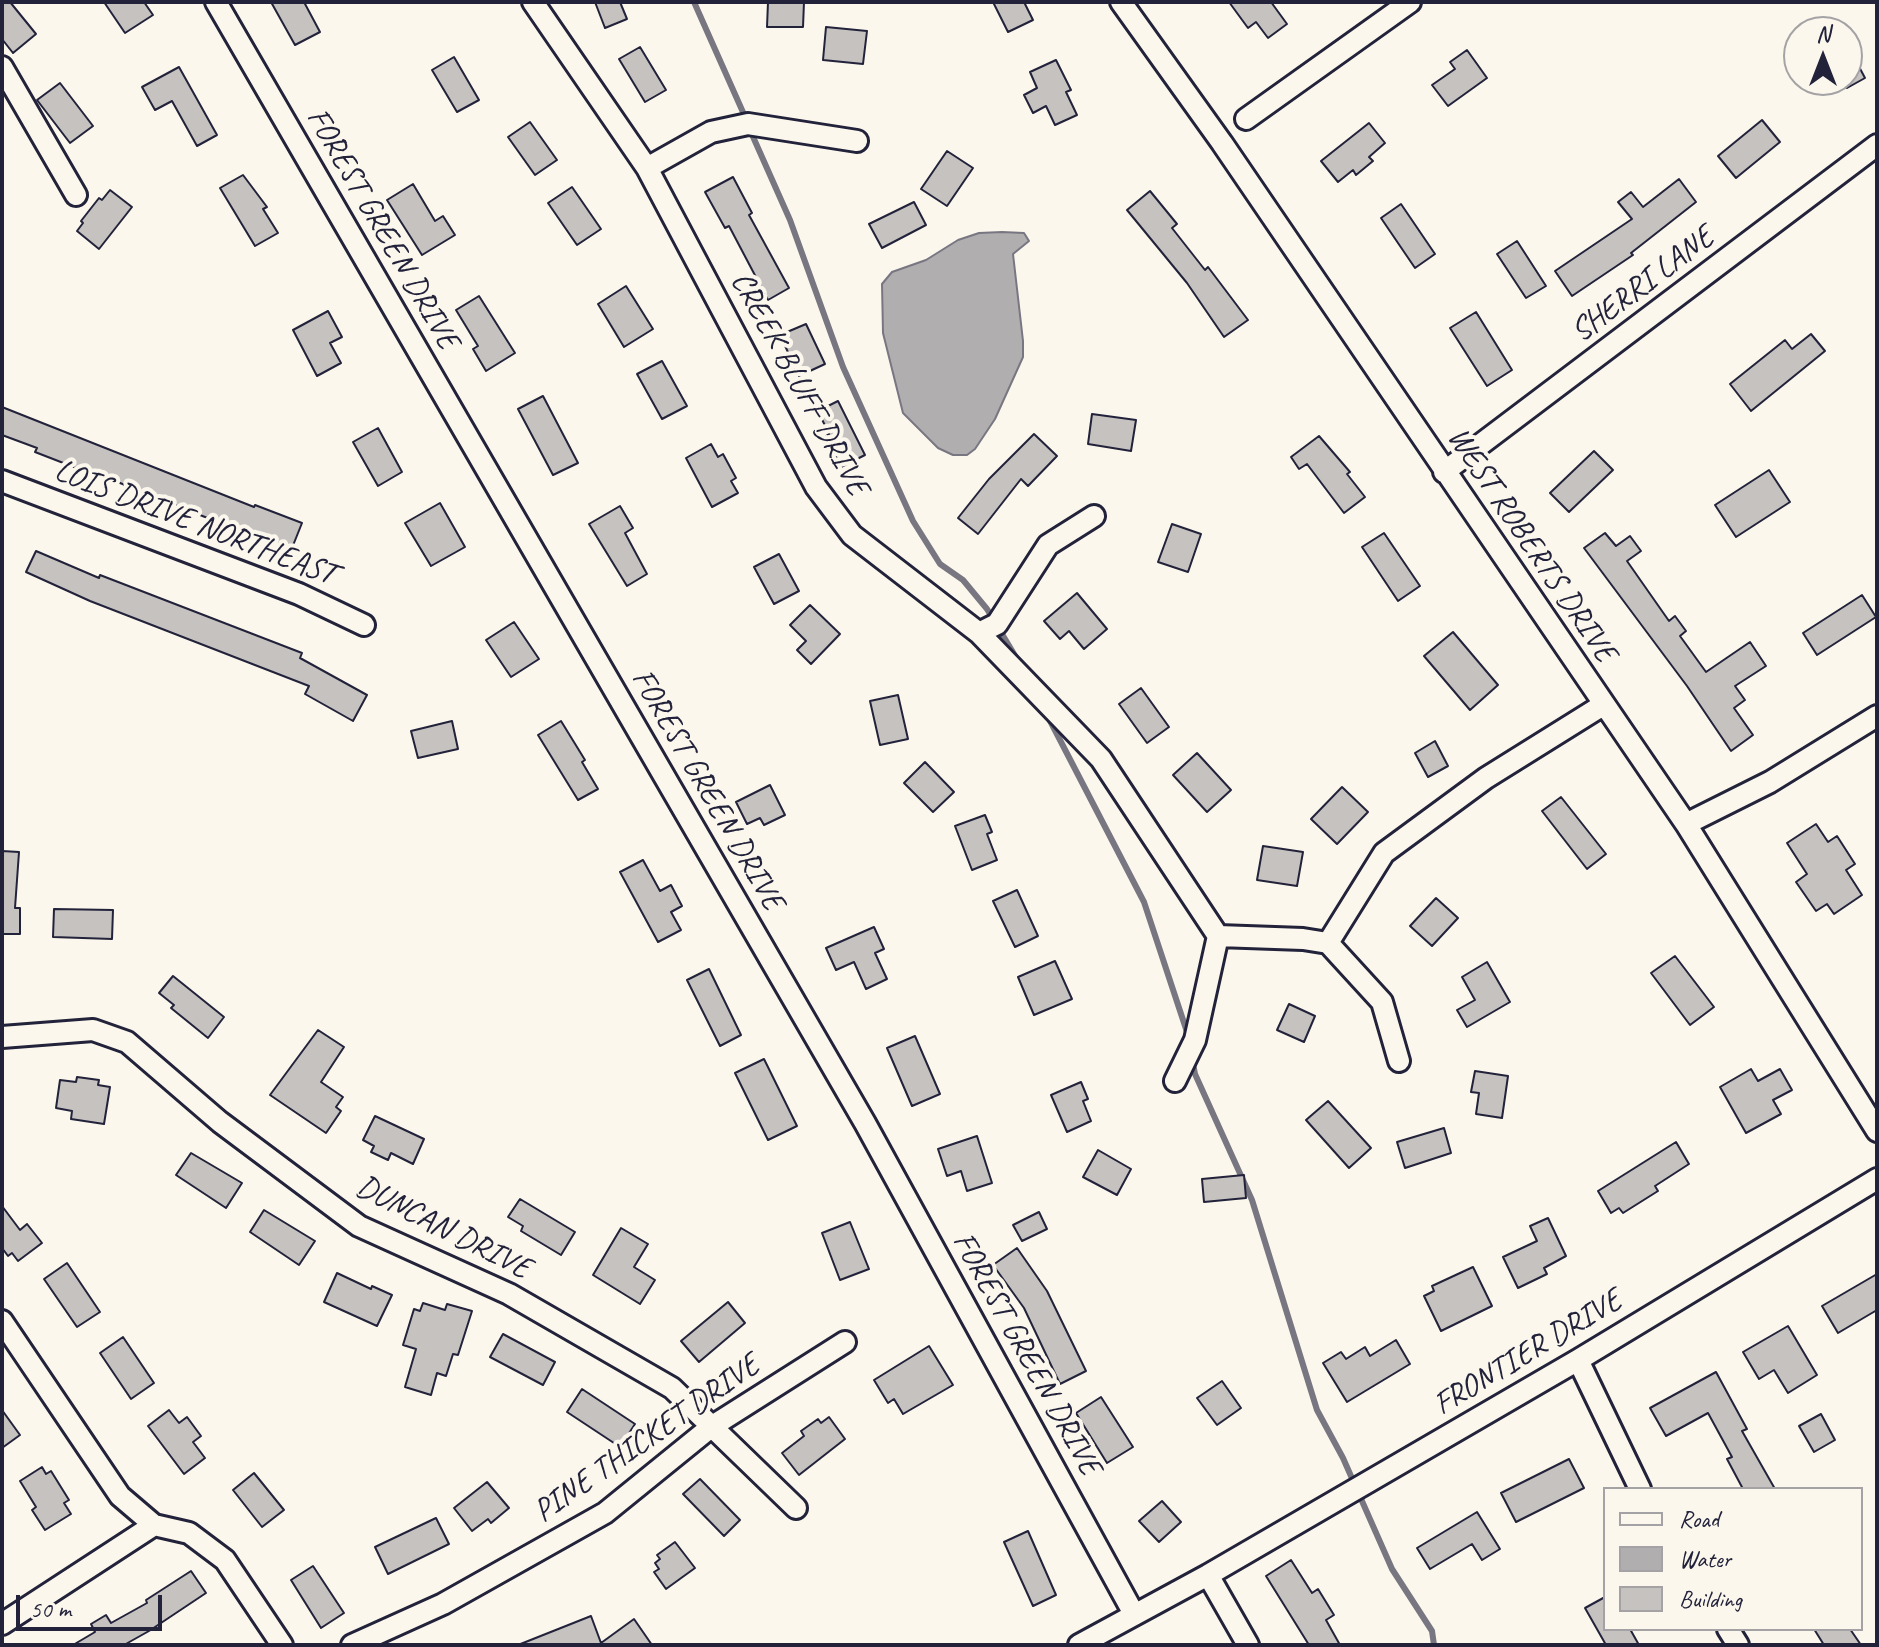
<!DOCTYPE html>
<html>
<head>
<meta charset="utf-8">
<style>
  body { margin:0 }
  #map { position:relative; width:1879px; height:1647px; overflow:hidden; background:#fbf7ec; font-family:Caveat,sans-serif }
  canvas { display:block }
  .frame { position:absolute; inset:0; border:4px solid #22223b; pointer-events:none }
  .legend { position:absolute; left:1603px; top:1487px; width:260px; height:144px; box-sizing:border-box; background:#fbf7ec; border:2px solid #a4a2a5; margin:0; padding:10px 14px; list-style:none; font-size:24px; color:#22223b }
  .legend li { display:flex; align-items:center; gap:16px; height:40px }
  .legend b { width:40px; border:2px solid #a4a2a5 }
  .north { position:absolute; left:1783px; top:16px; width:80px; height:80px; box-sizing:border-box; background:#fbf7ec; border:2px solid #a4a2a5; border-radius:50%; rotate:0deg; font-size:22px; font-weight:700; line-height:32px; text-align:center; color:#22223b }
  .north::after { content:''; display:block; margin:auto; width:28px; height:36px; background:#22223b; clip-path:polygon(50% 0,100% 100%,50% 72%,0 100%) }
  .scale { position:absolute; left:16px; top:1595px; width:146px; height:36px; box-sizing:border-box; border:4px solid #22223b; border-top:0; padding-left:10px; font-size:24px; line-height:28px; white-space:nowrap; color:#22223b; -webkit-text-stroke:6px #fbf7ec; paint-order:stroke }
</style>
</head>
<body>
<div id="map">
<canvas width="1879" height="1647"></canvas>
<div class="frame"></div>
<ul class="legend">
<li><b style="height:10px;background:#fbf7ec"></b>Road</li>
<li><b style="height:22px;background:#b1aeb0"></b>Water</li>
<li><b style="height:22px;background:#c6c2c0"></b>Building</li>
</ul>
<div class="north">N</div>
<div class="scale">50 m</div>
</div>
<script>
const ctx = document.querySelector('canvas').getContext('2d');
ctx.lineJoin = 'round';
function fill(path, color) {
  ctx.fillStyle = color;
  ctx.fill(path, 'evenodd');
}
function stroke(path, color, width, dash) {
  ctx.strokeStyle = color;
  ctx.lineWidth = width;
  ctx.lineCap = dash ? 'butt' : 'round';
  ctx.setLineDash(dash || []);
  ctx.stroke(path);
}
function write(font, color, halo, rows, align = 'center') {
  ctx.font = font + ' Caveat,sans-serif';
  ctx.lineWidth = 8;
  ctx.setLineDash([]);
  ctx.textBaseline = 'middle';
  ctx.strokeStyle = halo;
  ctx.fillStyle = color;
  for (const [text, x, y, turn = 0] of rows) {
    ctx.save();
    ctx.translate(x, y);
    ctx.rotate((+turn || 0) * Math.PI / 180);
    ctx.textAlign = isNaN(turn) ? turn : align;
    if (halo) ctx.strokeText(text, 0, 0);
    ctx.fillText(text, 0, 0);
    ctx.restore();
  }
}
const water = new Path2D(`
  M1002 232 1024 233 1029 241 1013 254 1023 341V357L995 419 975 449 967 455H953L938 448 903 413 883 333 882 284 892 272 926 260 958 240 979 233Z`);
fill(water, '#b1aeb0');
stroke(water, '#787681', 2);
stroke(new Path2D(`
  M694 2 746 119
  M750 130 790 220 843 367 913 521 940 564 963 580 987 609 1020 664
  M1046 713 1144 902 1188 1035
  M1192 1058 1195 1074 1252 1200 1317 1410 1343 1458 1392 1569 1432 1631 1434 1645`), '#787681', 6);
const building = new Path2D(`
  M2 2H10L36 34 13 53 2 39Z
  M104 2H144L153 15 125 33Z
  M271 2H304L320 32 295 45Z
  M595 2H620L627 19 605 28Z
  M768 2H804L803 27H767Z
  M993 2H1024L1033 20 1008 32Z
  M1229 2H1271L1287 24 1268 38 1256 22 1248 28Z
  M826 27 867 31 863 64 823 60Z
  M1847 44 1865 78 1847 88Z
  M640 47 666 90 645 102 619 59Z
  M1467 50 1487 78 1448 106 1432 85 1455 69 1450 62Z
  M454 57 479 100 457 112 432 70Z
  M1056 60 1071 90 1066 92 1077 115 1055 125 1046 106 1033 113 1024 95 1037 88 1030 72Z
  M179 67 217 135 197 146 172 101 155 110 142 87Z
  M60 83 93 126 70 143 37 100Z
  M1762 120 1780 142 1736 178 1718 156Z
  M530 122 557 160 535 175 508 137Z
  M1369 123 1385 143 1369 157 1373 161 1356 175 1353 170 1338 182 1321 161Z
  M947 151 973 168 947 206 921 189Z
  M243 175 267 207 263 209 278 233 255 246 220 188Z
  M733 177 752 213 749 215 789 288 768 300 729 226 725 228 705 192Z
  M1679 179 1696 202 1631 253 1633 255 1572 296 1555 271 1632 219 1618 202 1631 192 1643 207Z
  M413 184 435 221 443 216 455 235 422 255 387 200Z
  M572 187 601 229 577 245 548 203Z
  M110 190 132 207 99 249 77 231 83 223 81 221 99 198 102 200Z
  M1150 191 1177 224 1172 228 1205 270 1208 267 1248 320 1224 337 1187 283 1127 210Z
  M914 202 926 225 882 248 869 224Z
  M1401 204 1435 254 1415 268 1381 218Z
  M1517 241 1546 286 1526 298 1497 254Z
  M626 286 653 329 624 347 598 304Z
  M479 296 515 353 486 371 473 349 478 346 456 310Z
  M328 311 342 337 330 343 341 363 317 376 293 330Z
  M1476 312 1512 370 1487 386 1450 328Z
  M806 324 825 364 799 376 780 335Z
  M1811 334 1825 351 1751 411 1730 384 1785 340 1792 349Z
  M662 361 687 406 662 419 637 374Z
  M543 396 578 463 553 475 518 409Z
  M838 401 865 455 841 467 826 436 829 434 818 411Z
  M2 407 254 507 255 505 302 523 292 548 226 523 225 525 85 469 84 471 35 452 37 448 2 435Z
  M1092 414 1136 420 1131 451 1088 444Z
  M378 428 402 472 378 486 353 442Z
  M1034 434 1057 456 1028 486 1021 479 978 534 958 518 989 479Z
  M1319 436 1350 472 1347 474 1365 497 1344 513 1307 464 1299 469 1291 457Z
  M711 444 718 457 723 454 736 478 731 481 738 493 712 507 686 458Z
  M1594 451 1613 470 1569 512 1550 493Z
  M1769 470 1790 502 1736 537 1715 505Z
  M440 503 465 547 431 566 405 523Z
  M620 506 633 528 625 533 647 574 627 586 589 524Z
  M1172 524 1201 534 1188 572 1158 562Z
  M1384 533 1420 586 1398 601 1362 547Z
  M1605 533 1616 546 1630 536 1641 551 1627 561 1669 621 1675 616 1686 631 1680 636 1706 672 1750 642 1766 666 1735 686 1745 700 1734 708 1753 735 1731 751 1687 686 1584 548Z
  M36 551 99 578 100 575 302 653 300 658 367 695 353 721 305 694 309 686 90 601 26 572Z
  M779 554 799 591 774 604 754 567Z
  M1077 593 1107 629 1084 649 1069 631 1060 639 1044 621Z
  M1862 595 1876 617 1817 655 1803 633Z
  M810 605 840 634 811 664 797 650 806 641 790 625Z
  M514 622 539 659 511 677 486 640Z
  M1453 632 1498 685 1470 710 1424 656Z
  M1141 688 1169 727 1147 743 1119 704Z
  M898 695 908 739 880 745 870 701Z
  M452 721 458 749 418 758 411 731Z
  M561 721 585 760 582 762 598 789 578 800 538 735Z
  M1435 741 1448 766 1428 777 1415 753Z
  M1197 753 1231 790 1207 812 1173 775Z
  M925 762 954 792 933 812 904 783Z
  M770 785 785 815 764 825 760 818 747 824 736 802Z
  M1342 787 1368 812 1337 844 1311 819Z
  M1561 797 1606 854 1587 869 1542 811Z
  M985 815 992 832 987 834 997 860 972 870 955 826Z
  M1816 824 1828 842 1837 836 1855 864 1846 870 1862 895 1834 914 1827 904 1816 911 1796 882 1807 874 1787 843Z
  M1263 846 1303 852 1297 886 1257 880Z
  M2 851 19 852 15 908H20V934H2Z
  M643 860 660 891 671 885 682 906 671 912 681 930 658 942 620 872Z
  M1017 890 1038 936 1015 947 993 901Z
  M1436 898 1458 918 1432 946 1410 926Z
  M54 909 113 910 112 939 53 937Z
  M874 927 884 949 875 953 887 979 866 989 854 962 836 970 826 948Z
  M1675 956 1714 1007 1690 1025 1651 973Z
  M1055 961 1072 999 1034 1015 1018 977Z
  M1487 962 1510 1002 1467 1027 1457 1010 1475 1000 1462 977Z
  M709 969 741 1035 720 1046 687 980Z
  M173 976 224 1017 208 1038 171 1008 174 1005 159 993Z
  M1289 1004 1315 1016 1304 1042 1277 1030Z
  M318 1030 344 1047 321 1082 343 1097 336 1107 341 1111 326 1133 270 1095Z
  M915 1036 940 1094 912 1106 887 1048Z
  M764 1059 797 1126 768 1140 735 1073Z
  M1751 1069 1758 1081 1780 1069 1792 1090 1773 1100 1781 1114 1746 1133 1720 1087Z
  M1475 1071 1508 1076 1502 1118 1476 1114 1479 1093 1471 1092Z
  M77 1077 99 1080 98 1085 110 1087 104 1124 71 1119 72 1111 56 1108 60 1080 76 1082Z
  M1081 1082 1088 1099 1083 1101 1091 1121 1067 1132 1051 1095Z
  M1328 1101 1371 1148 1349 1168 1306 1120Z
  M375 1116 424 1139 413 1164 391 1153 388 1160 371 1152 374 1146 363 1140Z
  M1444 1128 1451 1153 1405 1168 1397 1142Z
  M977 1136 992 1183 967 1191 961 1171 947 1176 938 1149Z
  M1676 1142 1689 1164 1655 1186 1658 1191 1623 1213 1619 1208 1611 1213 1598 1191Z
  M1098 1150 1131 1169 1117 1195 1083 1177Z
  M191 1153 242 1183 226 1208 176 1175Z
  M1244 1175 1246 1198 1204 1202 1202 1179Z
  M520 1199 575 1232 561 1255 521 1231 523 1226 508 1217Z
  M2 1206 20 1230 27 1224 42 1243 18 1261 12 1253 8 1256 2 1248Z
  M264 1210 315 1241 299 1265 250 1232Z
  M1039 1212 1047 1229 1022 1241 1013 1225Z
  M1548 1218 1566 1256 1544 1268 1547 1274 1518 1288 1503 1257 1537 1241 1530 1226Z
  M850 1222 869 1269 840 1280 822 1233Z
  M621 1228 648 1244 634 1267 655 1280 640 1304 593 1275Z
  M1017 1248 1047 1291 1086 1371 1060 1384 1024 1308 993 1265Z
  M67 1263 100 1312 77 1327 44 1279Z
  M1473 1267 1492 1306 1441 1331 1424 1296 1434 1291 1432 1286Z
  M337 1273 371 1289 372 1286 392 1295 377 1326 324 1302Z
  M1877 1274V1310L1838 1333 1822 1306Z
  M728 1302 745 1323 699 1362 681 1341Z
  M423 1303 445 1310 447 1304 472 1311 458 1355 453 1354 446 1376 437 1373 431 1395 405 1387 416 1349 403 1345 414 1309 420 1311Z
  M1788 1326 1817 1375 1788 1393 1774 1370 1759 1379 1743 1352Z
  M503 1334 555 1362 543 1385 490 1357Z
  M123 1337 154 1383 131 1399 100 1353Z
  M1396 1340 1410 1364 1347 1402 1323 1363 1341 1352 1346 1359 1365 1347 1370 1356Z
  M929 1346 953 1385 903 1414 894 1399 888 1403 874 1380Z
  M1716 1372 1747 1429 1742 1431 1775 1489H1743L1727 1459 1732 1457 1708 1413 1666 1436 1650 1408Z
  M1222 1381 1241 1408 1217 1425 1197 1398Z
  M582 1389 635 1424 620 1447 567 1412Z
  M1101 1397 1133 1447 1107 1463 1076 1413Z
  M2 1410 20 1435 2 1448Z
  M169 1410 179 1423 187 1417 201 1436 193 1442 205 1458 184 1474 148 1426Z
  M1821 1414 1835 1440 1814 1452 1799 1426Z
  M829 1417 845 1439 799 1475 782 1453 804 1436 801 1431 818 1419 821 1423Z
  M1569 1459 1584 1488 1516 1522 1501 1493Z
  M42 1467 46 1474 51 1471 69 1500 64 1503 71 1514 45 1530 32 1510 36 1507 20 1481Z
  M254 1473 284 1510 262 1527 233 1490Z
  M700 1479 740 1520 724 1536 683 1494Z
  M487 1482 509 1508 491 1523 488 1519 472 1531 454 1508Z
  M1162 1501 1181 1522 1159 1542 1139 1521Z
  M1477 1512 1500 1549 1482 1560 1472 1544 1430 1569 1417 1548Z
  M436 1518 449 1544 388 1574 375 1547Z
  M1028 1531 1056 1595 1033 1606 1004 1542Z
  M675 1542 695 1568 666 1589 654 1572 659 1569 655 1563 660 1559 657 1555Z
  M1291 1560 1312 1593 1318 1589 1334 1615 1326 1620 1340 1645H1309L1266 1576Z
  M313 1566 344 1613 321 1628 291 1580Z
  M191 1571 206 1593 149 1631 124 1645H73L95 1632 91 1624 106 1615 111 1623 147 1603 146 1600Z
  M1605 1597V1629H1630L1639 1645H1606L1585 1608Z
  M591 1616 601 1643 634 1619 652 1645H518Z
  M1814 1629H1850L1861 1645H1824Z`);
fill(building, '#c6c2c0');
stroke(building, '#22223b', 2);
const minor = new Path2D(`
  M216 2 865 1123 1134 1614
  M533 2 647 168 816 487 852 535 979 633 1101 759 1218 936
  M1121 2 1222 143 1686 824 1877 1131
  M2 67 76 195
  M1246 119 1410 2
  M647 168 711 132 748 124 857 141
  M1444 472 1877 145
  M2 481 299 594 364 625
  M979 633 997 624 1048 545 1094 516
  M1686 824 1770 782 1877 716
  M1218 936 1303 939 1328 943 1382 1002 1399 1061
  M1328 943 1384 853 1486 778 1603 705
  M2 1037 93 1030 127 1042 220 1122 359 1226 509 1294 672 1388 796 1508
  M1175 1081 1195 1040 1218 936
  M2 1321 120 1496 154 1525 189 1533 225 1560 282 1645
  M1578 1360 1640 1489
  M1208 1575 1248 1645
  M2 1624 154 1525
  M1728 1629 1738 1645
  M352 1645 443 1604 605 1513 711 1427 845 1342
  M1079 1645 1208 1575 1578 1360 1877 1179`);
stroke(minor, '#22223b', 26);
stroke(minor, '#fbf7ec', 20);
write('32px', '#22223b', '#fbf7ec', [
  ["FOREST GREEN DRIVE",382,229,60],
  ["SHERRI LANE",1643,285,-37],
  ["CREEK BLUFF DRIVE",799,384,61],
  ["LOIS DRIVE NORTHEAST",195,523,21],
  ["WEST ROBERTS DRIVE",1531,545,56],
  ["FOREST GREEN DRIVE",707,790,60],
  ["DUNCAN DRIVE",443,1228,27],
  ["FRONTIER DRIVE",1528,1353,-31],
  ["FOREST GREEN DRIVE",1026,1354,61],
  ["PINE THICKET DRIVE",647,1439,-35]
]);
</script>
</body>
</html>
